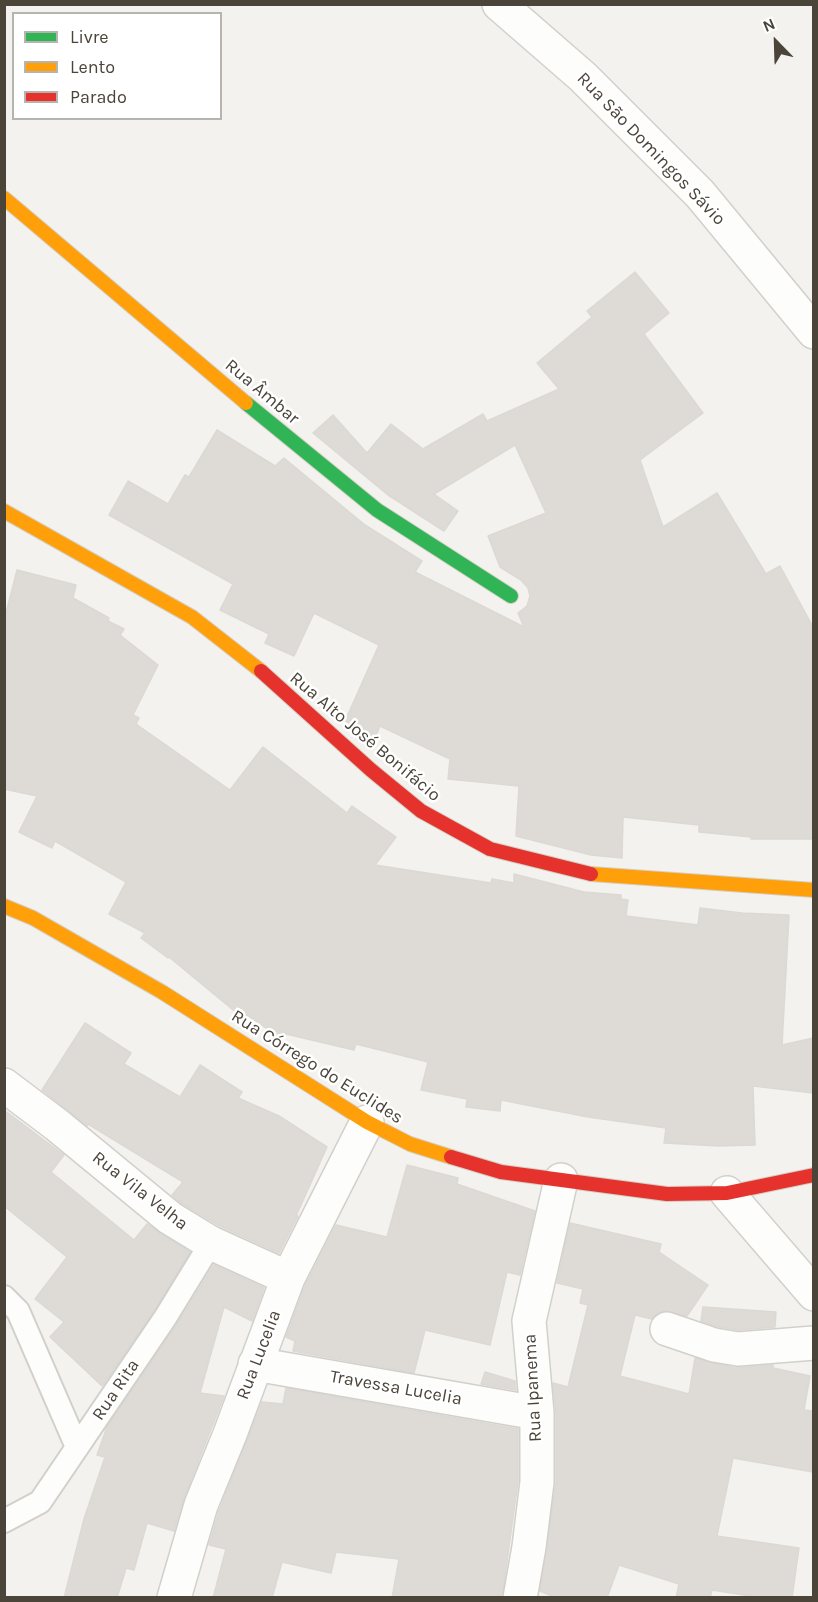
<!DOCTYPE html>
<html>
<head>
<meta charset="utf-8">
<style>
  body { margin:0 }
  #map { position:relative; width:818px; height:1602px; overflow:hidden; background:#f4f2ee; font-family:Karla,sans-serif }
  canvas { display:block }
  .frame { position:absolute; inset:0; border:6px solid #4b4439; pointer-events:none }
  .legend { position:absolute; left:12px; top:12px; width:210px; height:108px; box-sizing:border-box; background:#fff; border:2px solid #b7b4b0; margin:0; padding:8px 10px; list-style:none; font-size:18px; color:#4b4439 }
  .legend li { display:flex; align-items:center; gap:12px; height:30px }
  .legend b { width:30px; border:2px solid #b7b4b0 }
  .north { position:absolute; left:746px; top:12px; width:60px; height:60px; -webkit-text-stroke:4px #fff; paint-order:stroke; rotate:337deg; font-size:16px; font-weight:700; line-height:24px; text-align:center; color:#4b4439 }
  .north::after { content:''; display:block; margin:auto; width:21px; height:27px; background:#4b4439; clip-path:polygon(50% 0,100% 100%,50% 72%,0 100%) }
</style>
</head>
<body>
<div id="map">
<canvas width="818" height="1602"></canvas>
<div class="frame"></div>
<ul class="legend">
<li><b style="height:8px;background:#30b455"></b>Livre</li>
<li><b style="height:8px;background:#ff9f0a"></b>Lento</li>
<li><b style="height:8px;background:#e5322d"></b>Parado</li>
</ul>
<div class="north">N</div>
</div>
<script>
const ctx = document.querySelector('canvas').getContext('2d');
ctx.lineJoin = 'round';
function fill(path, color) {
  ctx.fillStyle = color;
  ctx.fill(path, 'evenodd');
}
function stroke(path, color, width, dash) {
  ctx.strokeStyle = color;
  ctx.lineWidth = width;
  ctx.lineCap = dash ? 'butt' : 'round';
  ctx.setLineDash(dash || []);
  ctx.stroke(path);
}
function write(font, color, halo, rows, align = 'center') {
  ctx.font = font + ' Karla,sans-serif';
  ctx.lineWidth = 5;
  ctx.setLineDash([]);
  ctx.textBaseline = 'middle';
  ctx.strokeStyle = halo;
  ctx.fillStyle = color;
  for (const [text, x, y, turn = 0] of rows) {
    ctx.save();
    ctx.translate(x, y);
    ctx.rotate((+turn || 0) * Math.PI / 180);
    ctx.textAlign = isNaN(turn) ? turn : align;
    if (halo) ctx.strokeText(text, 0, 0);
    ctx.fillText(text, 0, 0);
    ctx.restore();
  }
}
const building = new Path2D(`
  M635 272 669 313 644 334 703 413 640 460 663 527 717 493 766 574 780 566 813 627V839H751V837L699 832V825L623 817 622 858 591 855 516 836 519 786 448 779 450 759 380 726 375 738 353 728 345 721 379 645 314 613 294 656 265 643 269 634 220 610 233 584 109 515 128 481 168 504 185 475 189 477 217 430 275 466 284 458 365 525 422 561 415 572 524 627 518 613 527 606 530 596 528 588 521 580 500 567 488 536 546 513 515 445 434 494 458 511 444 531 388 495 313 433 333 415 367 453 391 424 423 449 483 414 487 421 559 389 537 363 592 317 587 311Z
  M17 570 76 585 73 598 109 618 108 621 124 629 120 635 158 665 133 715 139 718 136 724 230 790 263 747 347 813 352 806 396 837 375 865 491 883 492 879 514 883V874L584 892 621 895V899L628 900 626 916 698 925 700 908 742 913 789 915 782 1045 813 1038V1093L753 1086 755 1145 718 1146 664 1143 666 1128 588 1117 501 1100 500 1111 466 1107 467 1099 421 1090 428 1062 356 1044 354 1050 286 1034 282 1039 247 1015 244 1019 169 957 168 958 141 938 145 933 109 914 126 882 55 841 52 848 19 832 37 796 4 789V621Z
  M85 1023 131 1053 124 1064 180 1097 200 1065 242 1092 238 1098 279 1116 327 1147 296 1216H298L279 1253 220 1226 181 1203 172 1195 183 1182 88 1124 87 1126 42 1090Z
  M4 1110 64 1155 51 1172 134 1240 147 1224 190 1252 154 1311 102 1386 50 1337 64 1322 35 1299 67 1257 4 1206Z
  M407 1165 458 1178 457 1184 535 1211 520 1275 507 1272 490 1345 425 1330 414 1373 293 1351 295 1341 286 1337 305 1286 336 1225 387 1237Z
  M570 1223 661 1244 659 1252 708 1285 687 1316 664 1311 655 1315 652 1319 635 1315 620 1376 689 1394 695 1358 735 1368 773 1365V1368L810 1376 804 1410 813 1411V1472L733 1458 717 1536 799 1548 792 1598H763L712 1590 710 1598H676L679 1584 619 1565 607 1598H557L540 1591 556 1482V1413L553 1383 568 1387 588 1305 580 1303 583 1289 557 1283Z
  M214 1265 264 1288 252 1321 224 1307 200 1393 224 1396 184 1498 174 1531 147 1523 134 1570 126 1568 117 1598H64L84 1519 105 1457 97 1455 107 1427 176 1326Z
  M703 1307 776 1312 775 1327 739 1330 719 1327 701 1321Z
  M485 1372 515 1381 516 1390 481 1384Z
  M286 1388 518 1429V1481L502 1598H392L399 1559 336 1552 331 1573 282 1562 272 1598H213L226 1549 209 1545 219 1511 262 1402 283 1404Z`);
fill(building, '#dedbd6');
stroke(building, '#dcd9d4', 1.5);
const lane = new Path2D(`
  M4 1297 18 1311 77 1447
  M4 1521 40 1502 165 1318 211 1243`);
const street = new Path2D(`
  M499 4 583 77 700 194 814 332
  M4 1085 57 1125 170 1218 211 1243 288 1278
  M727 1193 814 1294
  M667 1329 714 1345 738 1349 814 1343
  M255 1364 537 1413
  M174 1598 201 1505 230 1434 288 1278 367 1122
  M520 1598 529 1547 537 1482V1413L529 1321 561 1180`);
const fast = new Path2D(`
  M246 403 377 510 511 596`);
const slow = new Path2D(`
  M4 198 246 403
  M4 511 192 617 261 671
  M591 874 814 890
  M4 906 33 918 162 992 367 1122 410 1144 451 1157`);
const jam = new Path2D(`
  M261 671 371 770 421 811 490 849 591 874
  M451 1157 501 1172 667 1194 727 1193 814 1175`);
stroke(lane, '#d2d0cb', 26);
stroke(street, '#d2d0cb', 36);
stroke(fast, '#d3cfc5', 16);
stroke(slow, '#d3cfc5', 16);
stroke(jam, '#d3cfc5', 16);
stroke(lane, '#fdfdfc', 22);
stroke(street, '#fdfdfc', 33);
stroke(fast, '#30b455', 14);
stroke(slow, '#ff9f0a', 14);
stroke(jam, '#e5322d', 14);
write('18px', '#4b4439', '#fff', [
  ["Rua São Domingos Sávio",651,149,46],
  ["Rua Âmbar",262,392,40],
  ["Rua Alto José Bonifácio",365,737,40],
  ["Rua Córrego do Euclides",317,1067,32],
  ["Rua Vila Velha",140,1191,38],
  ["Rua Lucelia",259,1355,-69],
  ["Travessa Lucelia",396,1388,10],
  ["Rua Ipanema",533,1388,-93],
  ["Rua Rita",116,1390,-56]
]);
</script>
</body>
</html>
